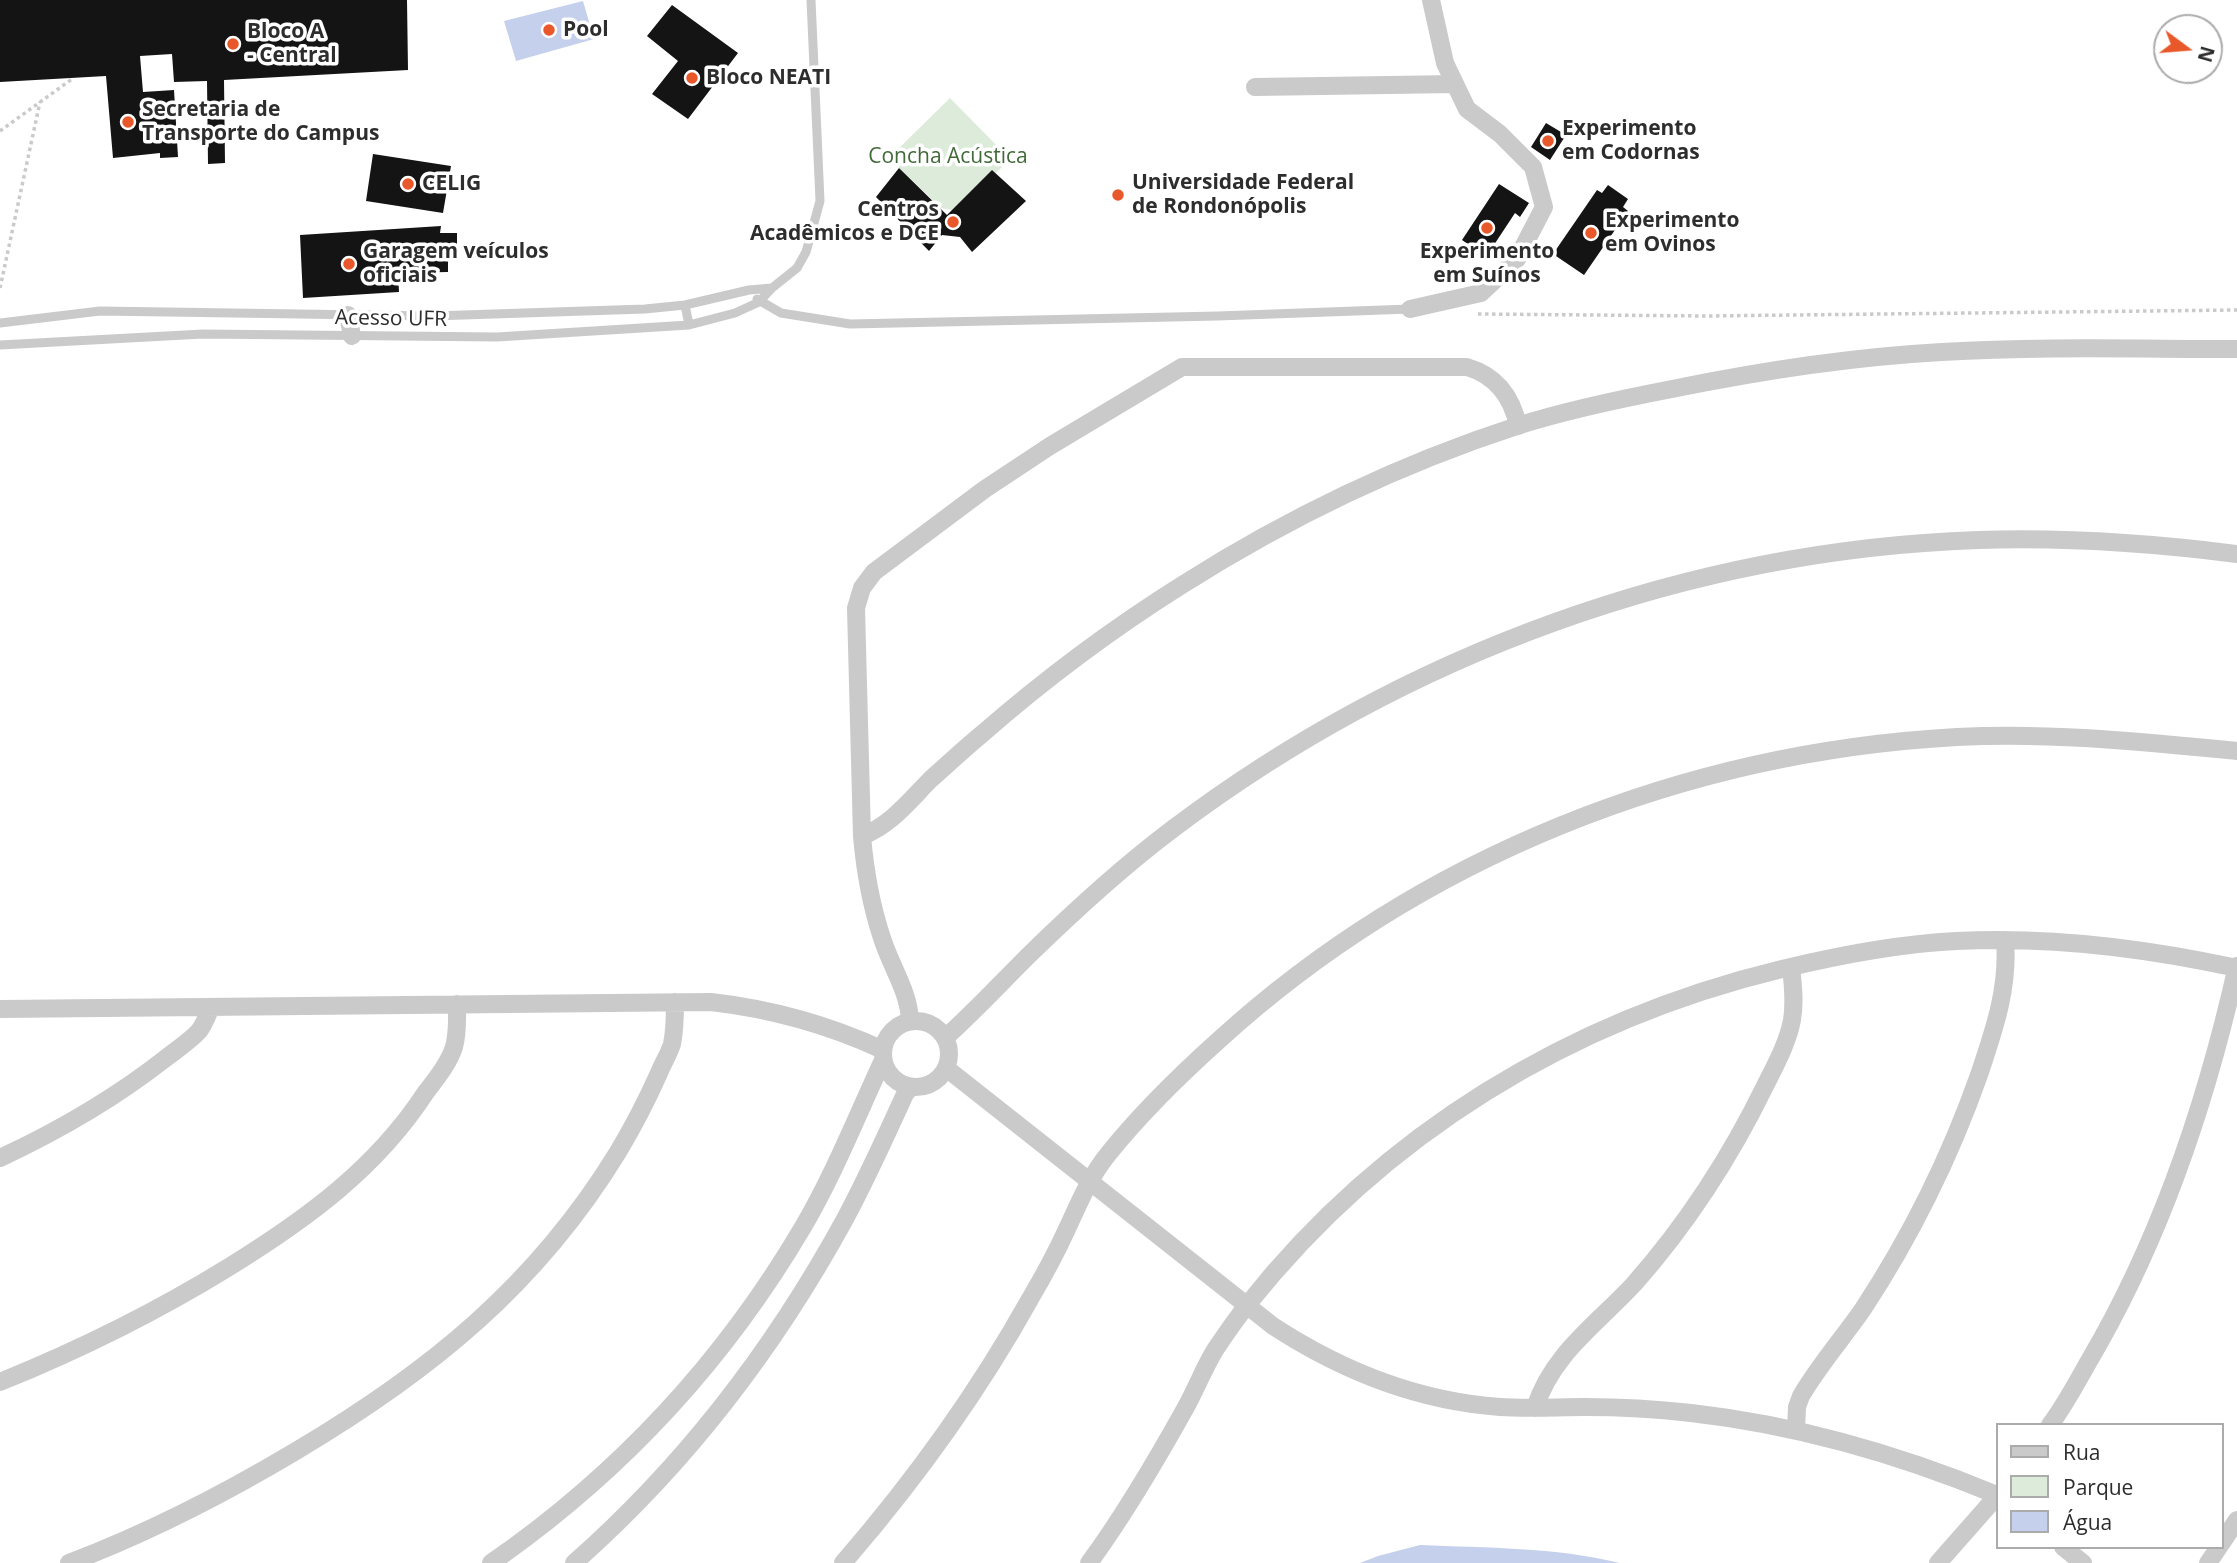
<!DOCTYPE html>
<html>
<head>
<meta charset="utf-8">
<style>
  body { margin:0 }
  #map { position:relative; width:2237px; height:1563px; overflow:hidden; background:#fff; font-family:"Open Sans",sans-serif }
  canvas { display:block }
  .legend { position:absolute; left:1996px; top:1423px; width:228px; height:126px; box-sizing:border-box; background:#fff; border:2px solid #ababab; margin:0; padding:9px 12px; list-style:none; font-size:21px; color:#2d2d2d }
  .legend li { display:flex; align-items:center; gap:14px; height:35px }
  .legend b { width:35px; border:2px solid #ababab }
  .north { position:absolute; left:2153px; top:14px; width:70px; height:70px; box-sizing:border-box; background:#fff; border:2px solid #ababab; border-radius:50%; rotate:106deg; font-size:19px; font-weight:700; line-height:28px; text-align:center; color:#2d2d2d }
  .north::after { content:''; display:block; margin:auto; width:24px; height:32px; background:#e9582a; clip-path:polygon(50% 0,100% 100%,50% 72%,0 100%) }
</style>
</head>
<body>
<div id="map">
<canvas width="2237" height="1563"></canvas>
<ul class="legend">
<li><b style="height:9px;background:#cacaca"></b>Rua</li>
<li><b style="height:19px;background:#ddebda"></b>Parque</li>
<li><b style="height:19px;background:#c5d0ec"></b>Água</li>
</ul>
<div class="north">N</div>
</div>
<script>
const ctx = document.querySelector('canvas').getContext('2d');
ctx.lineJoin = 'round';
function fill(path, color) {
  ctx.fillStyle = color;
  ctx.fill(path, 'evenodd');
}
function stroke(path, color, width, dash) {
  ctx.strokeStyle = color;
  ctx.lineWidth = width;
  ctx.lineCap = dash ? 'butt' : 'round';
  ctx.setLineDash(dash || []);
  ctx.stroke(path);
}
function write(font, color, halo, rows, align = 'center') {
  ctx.font = font + ' "Open Sans",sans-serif';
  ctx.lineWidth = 7;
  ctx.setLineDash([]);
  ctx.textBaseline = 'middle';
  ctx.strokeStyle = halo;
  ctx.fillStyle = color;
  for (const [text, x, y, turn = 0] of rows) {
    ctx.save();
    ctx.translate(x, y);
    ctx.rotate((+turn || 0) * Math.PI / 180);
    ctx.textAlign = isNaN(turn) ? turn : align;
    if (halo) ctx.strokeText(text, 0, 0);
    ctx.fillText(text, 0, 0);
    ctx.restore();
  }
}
fill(new Path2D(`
  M950 98 1010 159 996 173 992 170 952 210 941 208 889 158Z`), '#ddebda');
fill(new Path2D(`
  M583 1 594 39 516 61 504 21Z
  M1420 1545C1487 1548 1554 1547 1620 1563H1360L1378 1556Z`), '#c5d0ec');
fill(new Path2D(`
  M0 0H407L408 70 224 80 225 163 208 164 207 81 174 82 172 54 140 56 143 92 174 90 178 157 160 158V153L113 158 106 76 0 82Z
  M672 5 738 53 688 119 652 94 678 61 647 36Z
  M1546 123 1566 135 1550 160 1531 147Z
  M373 154 451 166 443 213 366 201Z
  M899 168 947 215 992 170 1026 201 972 252 960 237 942 235 929 251 876 197Z
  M1499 184 1529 203 1520 217 1515 213 1486 257 1462 240Z
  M1608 185 1628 199 1623 207 1628 211 1584 275 1553 254 1597 190 1602 193Z
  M441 226 440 233H457V255H448V272L398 273 399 292 303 298 300 235Z`), '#141414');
stroke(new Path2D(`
  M0 131 72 79
  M0 288 40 102
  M1478 314 1706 316 2237 310`), '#cacaca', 3.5, [3.5, 3.5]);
stroke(new Path2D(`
  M757 299 781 313 850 324 1218 316 1410 309
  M685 305 689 325
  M0 323 100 311 433 316 645 309 685 305 749 290 772 288
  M0 345 203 334 497 337 689 325 735 313 759 302 772 288 797 268 806 252 820 201 811 0`), '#cacaca', 9);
stroke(new Path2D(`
  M1255 87 1455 84
  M1410 309 1481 293 1517 259 1544 207 1533 167 1500 134 1467 109 1445 63 1431 0
  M348 315 352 336
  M862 836C891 825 909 801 931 779 948 764 965 748 982 734 1045 679 1112 629 1182 585 1286 519 1400 464 1517 426 1567 410 1620 399 1672 389 1760 371 1851 357 1942 352 2040 346 2139 349 2237 349
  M0 1009 711 1002C772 1009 827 1024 883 1050
  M883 1054a33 33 0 1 1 66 0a33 33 0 1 1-66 0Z
  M910 1021C909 991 891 967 882 938 871 905 865 871 862 836L856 608 862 588 874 572 985 489 1050 446 1182 367H1467C1497 376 1512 397 1518 426
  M945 1038C974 1012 1000 984 1027 957 1074 911 1122 867 1174 828 1405 654 1688 550 1978 540 2065 537 2151 543 2237 554
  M946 1068 1273 1326C1342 1371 1417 1401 1500 1407 1528 1409 1557 1407 1585 1407 1620 1407 1656 1409 1691 1413 1797 1425 1898 1454 1997 1495
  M0 1158C58 1131 115 1098 166 1058 176 1050 190 1041 199 1031 205 1023 207 1016 211 1007
  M0 1382C79 1350 156 1312 229 1267 305 1220 376 1169 426 1092 436 1079 449 1063 454 1047 458 1033 457 1019 457 1004
  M1535 1408C1552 1354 1597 1324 1634 1284 1687 1224 1731 1156 1766 1084 1776 1064 1788 1042 1792 1020 1795 1002 1793 984 1791 967
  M2050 1425C2065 1405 2077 1382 2089 1361 2161 1239 2206 1104 2237 966
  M1796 1430 1797 1407 1801 1396C1819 1365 1843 1338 1863 1309 1911 1236 1950 1157 1979 1075 1994 1030 2009 988 2005 940
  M2221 1544 2237 1520
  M2063 1547 2083 1563
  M69 1563C148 1533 224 1494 296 1451 429 1372 536 1286 618 1152 633 1127 647 1100 659 1073 663 1063 669 1054 672 1044 675 1030 675 1016 675 1002
  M491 1563C618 1475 724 1361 803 1227 834 1174 857 1116 883 1060
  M574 1563C684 1466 775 1347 845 1219 867 1178 886 1136 905 1094L911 1087
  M843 1563C914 1481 977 1394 1030 1299 1043 1277 1056 1253 1067 1229 1079 1203 1090 1176 1109 1153 1142 1112 1180 1075 1219 1040 1421 856 1685 752 1957 737 2051 732 2144 742 2237 751
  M1089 1563C1125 1514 1156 1461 1186 1407 1196 1389 1204 1368 1215 1350 1225 1335 1236 1319 1248 1304 1384 1133 1570 1020 1782 969 1840 955 1897 944 1956 941 2051 936 2145 948 2237 968
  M1938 1563 1997 1496
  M2208 1563 2219 1547`), '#cacaca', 18);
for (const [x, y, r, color] of [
  [549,30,7,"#e9582a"],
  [233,44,7,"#e9582a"],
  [692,78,7,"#e9582a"],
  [128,122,7,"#e9582a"],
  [1548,141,7,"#e9582a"],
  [408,184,7,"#e9582a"],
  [1118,195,7,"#e9582a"],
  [953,222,7,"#e9582a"],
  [1487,228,7,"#e9582a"],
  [1591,233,7,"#e9582a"],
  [349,264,7,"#e9582a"]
]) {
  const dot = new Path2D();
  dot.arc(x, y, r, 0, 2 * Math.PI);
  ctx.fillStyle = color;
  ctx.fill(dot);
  stroke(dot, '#fff', 2.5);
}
write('bold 21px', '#2d2d2d', '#fff', [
  ["Pool",563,30],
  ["Bloco A",247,32],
  ["- Central",247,56],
  ["Bloco NEATI",706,78],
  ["Secretaria de",142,110],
  ["Transporte do Campus",142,134],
  ["Experimento",1562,129],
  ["em Codornas",1562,153],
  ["Universidade Federal",1132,183],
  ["de Rondonópolis",1132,207],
  ["CELIG",422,184],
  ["Centros",939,210,"right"],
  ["Acadêmicos e DCE",939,234,"right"],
  ["Experimento",1605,221],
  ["em Ovinos",1605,245],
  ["Garagem veículos",363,252],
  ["oficiais",363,276],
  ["Experimento",1487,252,"center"],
  ["em Suínos",1487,276,"center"]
], 'left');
write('21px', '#416939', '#fff', [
  ["Concha Acústica",948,157]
]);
write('21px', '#2d2d2d', '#fff', [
  ["Acesso UFR",391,319,1]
]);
</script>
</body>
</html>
